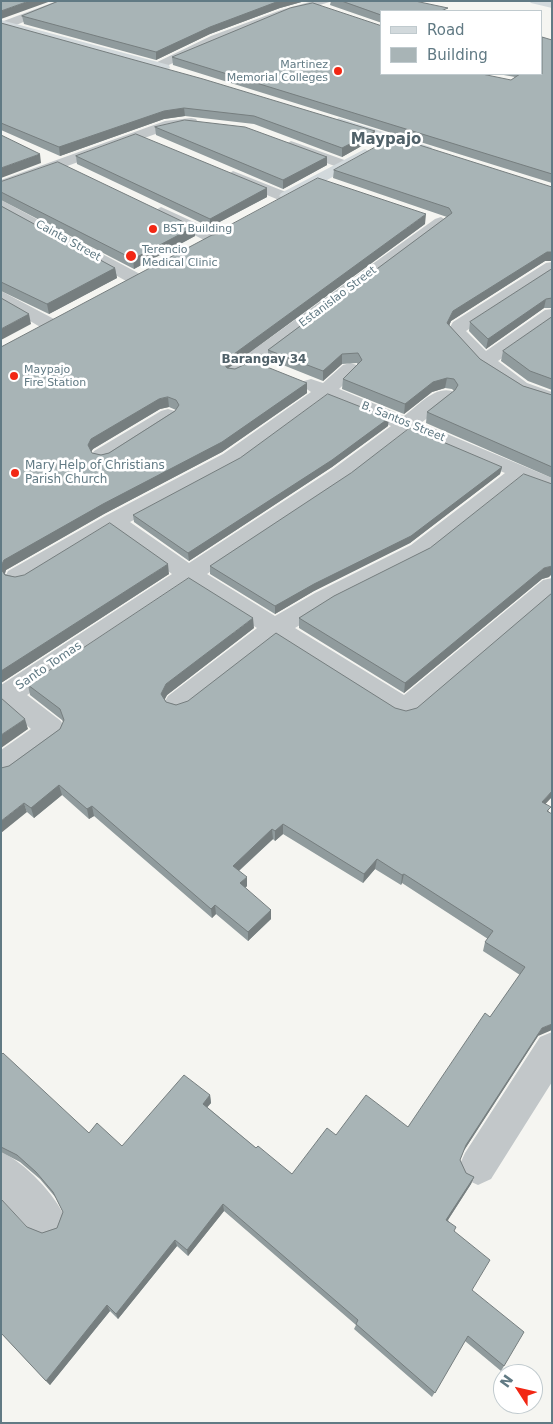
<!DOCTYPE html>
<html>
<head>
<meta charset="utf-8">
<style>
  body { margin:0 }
  #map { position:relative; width:553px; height:1424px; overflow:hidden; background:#f5f5f1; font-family:"DejaVu Sans",sans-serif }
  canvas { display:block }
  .frame { position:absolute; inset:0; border:2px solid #617a84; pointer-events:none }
  .legend { position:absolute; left:380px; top:10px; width:162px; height:65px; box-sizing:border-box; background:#fff; border:1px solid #c0cace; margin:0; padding:6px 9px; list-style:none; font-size:15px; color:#617a84 }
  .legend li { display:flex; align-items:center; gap:10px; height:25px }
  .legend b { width:25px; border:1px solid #c0cace }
  .north { position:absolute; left:493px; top:1364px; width:50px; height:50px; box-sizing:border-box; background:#fff; border:1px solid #c0cace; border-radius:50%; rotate:305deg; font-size:14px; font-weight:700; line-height:20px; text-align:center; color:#617a84 }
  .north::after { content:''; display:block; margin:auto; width:18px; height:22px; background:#f22714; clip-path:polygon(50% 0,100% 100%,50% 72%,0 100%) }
</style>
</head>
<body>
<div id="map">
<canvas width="553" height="1424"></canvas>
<div class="frame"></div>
<ul class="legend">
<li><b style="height:6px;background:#d2d9dc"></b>Road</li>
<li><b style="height:14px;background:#a8b4b6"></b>Building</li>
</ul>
<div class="north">N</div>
</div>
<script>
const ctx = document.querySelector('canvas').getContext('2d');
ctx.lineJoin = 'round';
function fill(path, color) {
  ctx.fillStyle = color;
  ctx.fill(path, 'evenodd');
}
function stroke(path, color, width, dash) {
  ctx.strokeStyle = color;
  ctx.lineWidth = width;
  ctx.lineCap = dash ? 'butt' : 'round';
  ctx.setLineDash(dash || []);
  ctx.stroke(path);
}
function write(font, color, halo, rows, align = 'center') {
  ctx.font = font + ' "DejaVu Sans",sans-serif';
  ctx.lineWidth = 5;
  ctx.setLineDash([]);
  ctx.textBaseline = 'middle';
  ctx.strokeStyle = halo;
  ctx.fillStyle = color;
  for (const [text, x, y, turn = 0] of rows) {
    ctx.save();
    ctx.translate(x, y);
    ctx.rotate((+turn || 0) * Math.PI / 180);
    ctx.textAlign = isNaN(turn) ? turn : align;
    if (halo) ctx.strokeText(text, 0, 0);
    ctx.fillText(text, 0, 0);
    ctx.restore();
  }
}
fill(new Path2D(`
  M57 1H74L9 28H1V22Z
  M313 1H333L289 14 219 42 160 69H150L149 66 211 36 281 10Z
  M191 118 196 119 198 122 196 125 172 128 1 190V180L165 121Z
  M291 141 350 162 353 165 345 170 340 168 286 148 284 145Z
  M233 171 291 194 293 197 291 200H279L228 179 225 176Z
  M1 200 140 274 143 278 140 282H128L1 212Z
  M161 207 218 233 220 237 218 241H206L155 215 153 212Z
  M441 217 449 222 447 225 242 376H228L225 372 228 368 435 219Z
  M552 262V275L466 331 486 351 545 310 552 309V323L498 361 527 383 552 392V405C512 395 470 366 447 332L453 322 546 263Z
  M1 291 56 320 58 324 56 328H42L1 304Z
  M350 363 357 365 360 369 339 389 404 416C418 406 434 386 452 391L455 395 452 399 421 423 552 478V494L523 481 427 557 333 605 295 628 404 695 543 580 552 578V600L415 716 405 719 395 716 276 641 188 710 178 713 168 710 164 703 168 696 257 628 190 586 27 695 61 721 65 729 61 737 11 774 1 777V750L31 729 1 703V685L172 574 112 531 26 583 17 585 8 583 5 577 8 571 105 516 223 454 311 392 301 385 304 381 311 379 323 383 343 365ZM328 399 391 426 333 469 189 563 130 522 239 464ZM408 433 505 473 411 545 315 593 275 616 207 574 349 479Z
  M168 409 175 411 178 415 175 419 110 461 102 463 94 461 91 456 94 451 161 411Z
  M552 1032V1082L491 1179 478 1185 465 1179 459 1166 465 1153 540 1037Z
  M1 1152C24 1162 56 1195 65 1218L60 1232 46 1237 32 1232 1 1199Z`), '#c2c7c9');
fill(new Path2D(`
  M1 20 169 65 170 68 164 72 1 28Z
  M339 118 431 147 433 150 426 154 421 153 334 125 332 122Z
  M365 149 372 153 370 156 293 199 287 201 279 196 281 193Z`), '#d2d9dc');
fill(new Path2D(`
  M529 1H552V8L531 3Z`), '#d2d9dc');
fill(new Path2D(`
  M59 1H305L280 8 210 34 156 60 24 24 22 16Z
  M331 1H415L382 11V23L330 5Z
  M1 23 374 139 342 157 254 124 185 116 164 119 60 156 1 130Z
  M552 40V183L173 65 172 57 382 74 511 80 515 77 498 74H542Z
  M155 127 327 157V165L283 189 156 135Z
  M76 156 267 188V197L210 227 77 164Z
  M334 170 552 187V261H545L451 321 449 326 480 359 523 386 552 395V478L426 423 427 412 454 391 452 389 445 388 432 392 404 414 342 389 343 379 358 365 357 363 342 364 323 381 268 359V350L447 217 333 178Z
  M1 182 194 227 195 236 134 269 1 200Z
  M1 206 115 268 117 278 49 314 1 291Z
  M425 224 228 368 307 393 222 452 104 514 6 570 5 574 15 577 169 574 1 683V347ZM169 407 176 410 109 453 101 455 92 453 91 452 93 449 160 409Z
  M552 269V308H544L486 349 469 331 470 322Z
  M552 317V390L528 381 501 361 503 351Z
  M388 426 332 467 189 561 134 522 133 515Z
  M502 467 500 474 410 543 314 591 275 614 210 574V566Z
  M430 548 549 577 542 579 404 693 299 628V618Z
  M254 628 167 695 165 699 166 702 546 804 549 812 538 1036 463 1152 460 1160 466 1173 474 1177 471 1184 448 1220 454 1231 472 1290 504 1366 501 1371 465 1341 432 1397 354 1329 356 1325 224 1211 188 1256 177 1246 118 1319 110 1311 50 1385 1 1333 27 1227 42 1233 57 1228 63 1212 56 1198 40 1179 20 1162 1 1152V1055L89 1133 122 1146 210 1095 211 1103 207 1107 256 1148 292 1174 336 1135 408 1127 490 1017 520 975 483 951 485 942 488 939 402 883 401 885 375 869 363 883 283 834 275 841 273 839 239 871 247 886 245 888 271 919 248 941 216 914 212 918 94 816 89 819 62 795 34 818 27 812 9 766 60 729 63 722 62 720 30 695 28 685Z`), '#909b9d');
fill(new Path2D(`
  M29 1H51L1 19V11Z
  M279 1H305L280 8 210 34 156 60V52L210 27Z
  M184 108 185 116 164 119 60 156 59 147 164 111Z
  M375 131 374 139 342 157V148Z
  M40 154 41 163 1 178V168Z
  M327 157V165L283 189V180Z
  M267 188V197L210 227V219Z
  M426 214 425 224 223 372V362Z
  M194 227 195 236 134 269 133 259Z
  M547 252H552V261H545L451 321 446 333 447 323 453 311Z
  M115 268 117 278 49 314 47 304Z
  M546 299 544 308 486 349 488 339Z
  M29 314 31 324 1 340V329Z
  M342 354V364L323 381V371Z
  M447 378 445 388 432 392 404 414 405 404 433 382Z
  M307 383V393L222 452 104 514 6 570 3 578 1 570V566L4 560Z
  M168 397 169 407 160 409 93 449 89 455 88 445 91 439 159 399Z
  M389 418 388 426 332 467 189 561 188 553Z
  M502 467 500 474 410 543 314 591 275 614V606Z
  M168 564 169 574 1 683V671Z
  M552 566V574L549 577 542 579 404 693 405 683 544 568Z
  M253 618 254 628 167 695 162 704 161 694 166 684Z
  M25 719 28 729 1 748V735Z
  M59 785 62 795 34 818 31 808Z
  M552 791V797L539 811 542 802Z
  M24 803 27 812 1 833V821Z
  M92 806 94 816 89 819 87 809Z
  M283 824V834L275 841V831Z
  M272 829 273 839 234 875 233 866Z
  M377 859 375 869 363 883 364 874Z
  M404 874 402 883 401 885 402 875Z
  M247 877V886L240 893V883Z
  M215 905 216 914 212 918 211 909Z
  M271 910V919L248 941V932Z
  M552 1024V1030L538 1036 463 1152 466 1145 542 1028Z
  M210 1095 211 1103 204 1111 203 1104Z
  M474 1177 471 1184 444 1226 446 1220Z
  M223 1204 224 1211 188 1256 187 1250Z
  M175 1240 177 1246 118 1319 116 1314Z
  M107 1305 110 1311 50 1385 46 1381Z`), '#767e7f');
const building = new Path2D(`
  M1 1H29L1 11Z
  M59 1H279L210 27 156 52 22 16Z
  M342 1H415L448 8 441 11H382V15Z
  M313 3 382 26V74H482L511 80 520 74H542V37L552 40V174L172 57 290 8Z
  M1 23 203 79 375 131 342 148 254 116 184 108 164 111 59 147 1 123Z
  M185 120 245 127 327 157 283 180 155 127Z
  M136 134 267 188 210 219 76 156Z
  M1 135 40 154 1 168Z
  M394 137 552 187V252H547L453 311 447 323 480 359 523 386 552 395V467L427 412 455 390 458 385 454 379 447 378 433 382 405 404 343 379 362 360 358 353 342 354 323 371 268 350 452 213 449 208 334 170Z
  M58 162 194 227 133 259 1 192V182Z
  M318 178 426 214 223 362 227 368 235 369 252 361 307 383 222 442 103 504 4 560 1 566V347L212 235 218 234 221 230ZM168 397 176 400 179 405 175 411 109 453 101 455 92 453 88 445 91 439 159 399Z
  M1 206 115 268 47 304 1 282Z
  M552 269V298L546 299 488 339 470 322Z
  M1 298 29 314 1 329Z
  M552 317V379L530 371 503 351Z
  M328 394 389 418 332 460 188 553 133 515 240 458Z
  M410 428 502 467 411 536 314 584 275 606 210 566 351 473Z
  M524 474 552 484V566L544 568 405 683 299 618 334 596 430 548Z
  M110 523 168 564 1 671V569L5 575 15 577 24 575Z
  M189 578 253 618 166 684 161 694 166 702 176 705 188 701 276 633 395 708 406 711 417 708 552 593V791L542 802 551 807 547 811 552 814V1024L542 1028 466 1145 460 1160 466 1173 474 1177 446 1220 456 1227 454 1231 490 1260 472 1290 524 1332 504 1366 468 1336 435 1393 356 1324 358 1320 223 1204 187 1250 175 1240 116 1314 107 1305 46 1381 1 1333V1199L27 1227 42 1233 57 1228 63 1212 53 1192 36 1172 17 1155 1 1147V1055L3 1053 89 1133 97 1123 122 1146 184 1075 210 1095 203 1104 256 1148 258 1146 292 1174 327 1128 336 1135 366 1095 408 1127 485 1013 490 1017 525 967 485 942 493 931 404 874 402 875 377 859 364 874 283 824 275 831 272 829 233 866 247 877 240 883 271 910 248 932 215 905 211 909 92 806 87 809 59 785 31 808 24 803 1 821V768L9 766 60 729 64 720 60 709 28 685Z
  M1 698 25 719 1 735Z`);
fill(building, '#a8b4b6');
stroke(building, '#767e7f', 1);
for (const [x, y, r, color] of [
  [338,71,5,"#f22714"],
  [153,229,5,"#f22714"],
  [131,256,6,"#f22714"],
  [14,376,5,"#f22714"],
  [15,473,5,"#f22714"]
]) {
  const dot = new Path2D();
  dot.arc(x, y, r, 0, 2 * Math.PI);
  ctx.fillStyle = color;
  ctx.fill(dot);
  stroke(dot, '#fff', 2);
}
write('11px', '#617a84', '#fff', [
  ["Martinez",328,65,"right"],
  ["Memorial Colleges",328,78,"right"],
  ["BST Building",163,229],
  ["Terencio",142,250],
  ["Medical Clinic",142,263],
  ["Maypajo",24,370],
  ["Fire Station",24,383]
], 'left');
write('11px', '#617a84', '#fff', [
  ["Cainta Street",68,241,29],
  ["Estanislao Street",338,297,-37],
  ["B. Santos Street",403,422,22]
]);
write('bold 12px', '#506169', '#fff', [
  ["Barangay 34",264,360]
]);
write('12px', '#617a84', '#fff', [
  ["Mary Help of Christians",25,466],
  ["Parish Church",25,480]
], 'left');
write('12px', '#617a84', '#fff', [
  ["Santo Tomas",49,666,-34]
]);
write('bold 15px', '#506169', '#fff', [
  ["Maypajo",386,140]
]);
</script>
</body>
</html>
